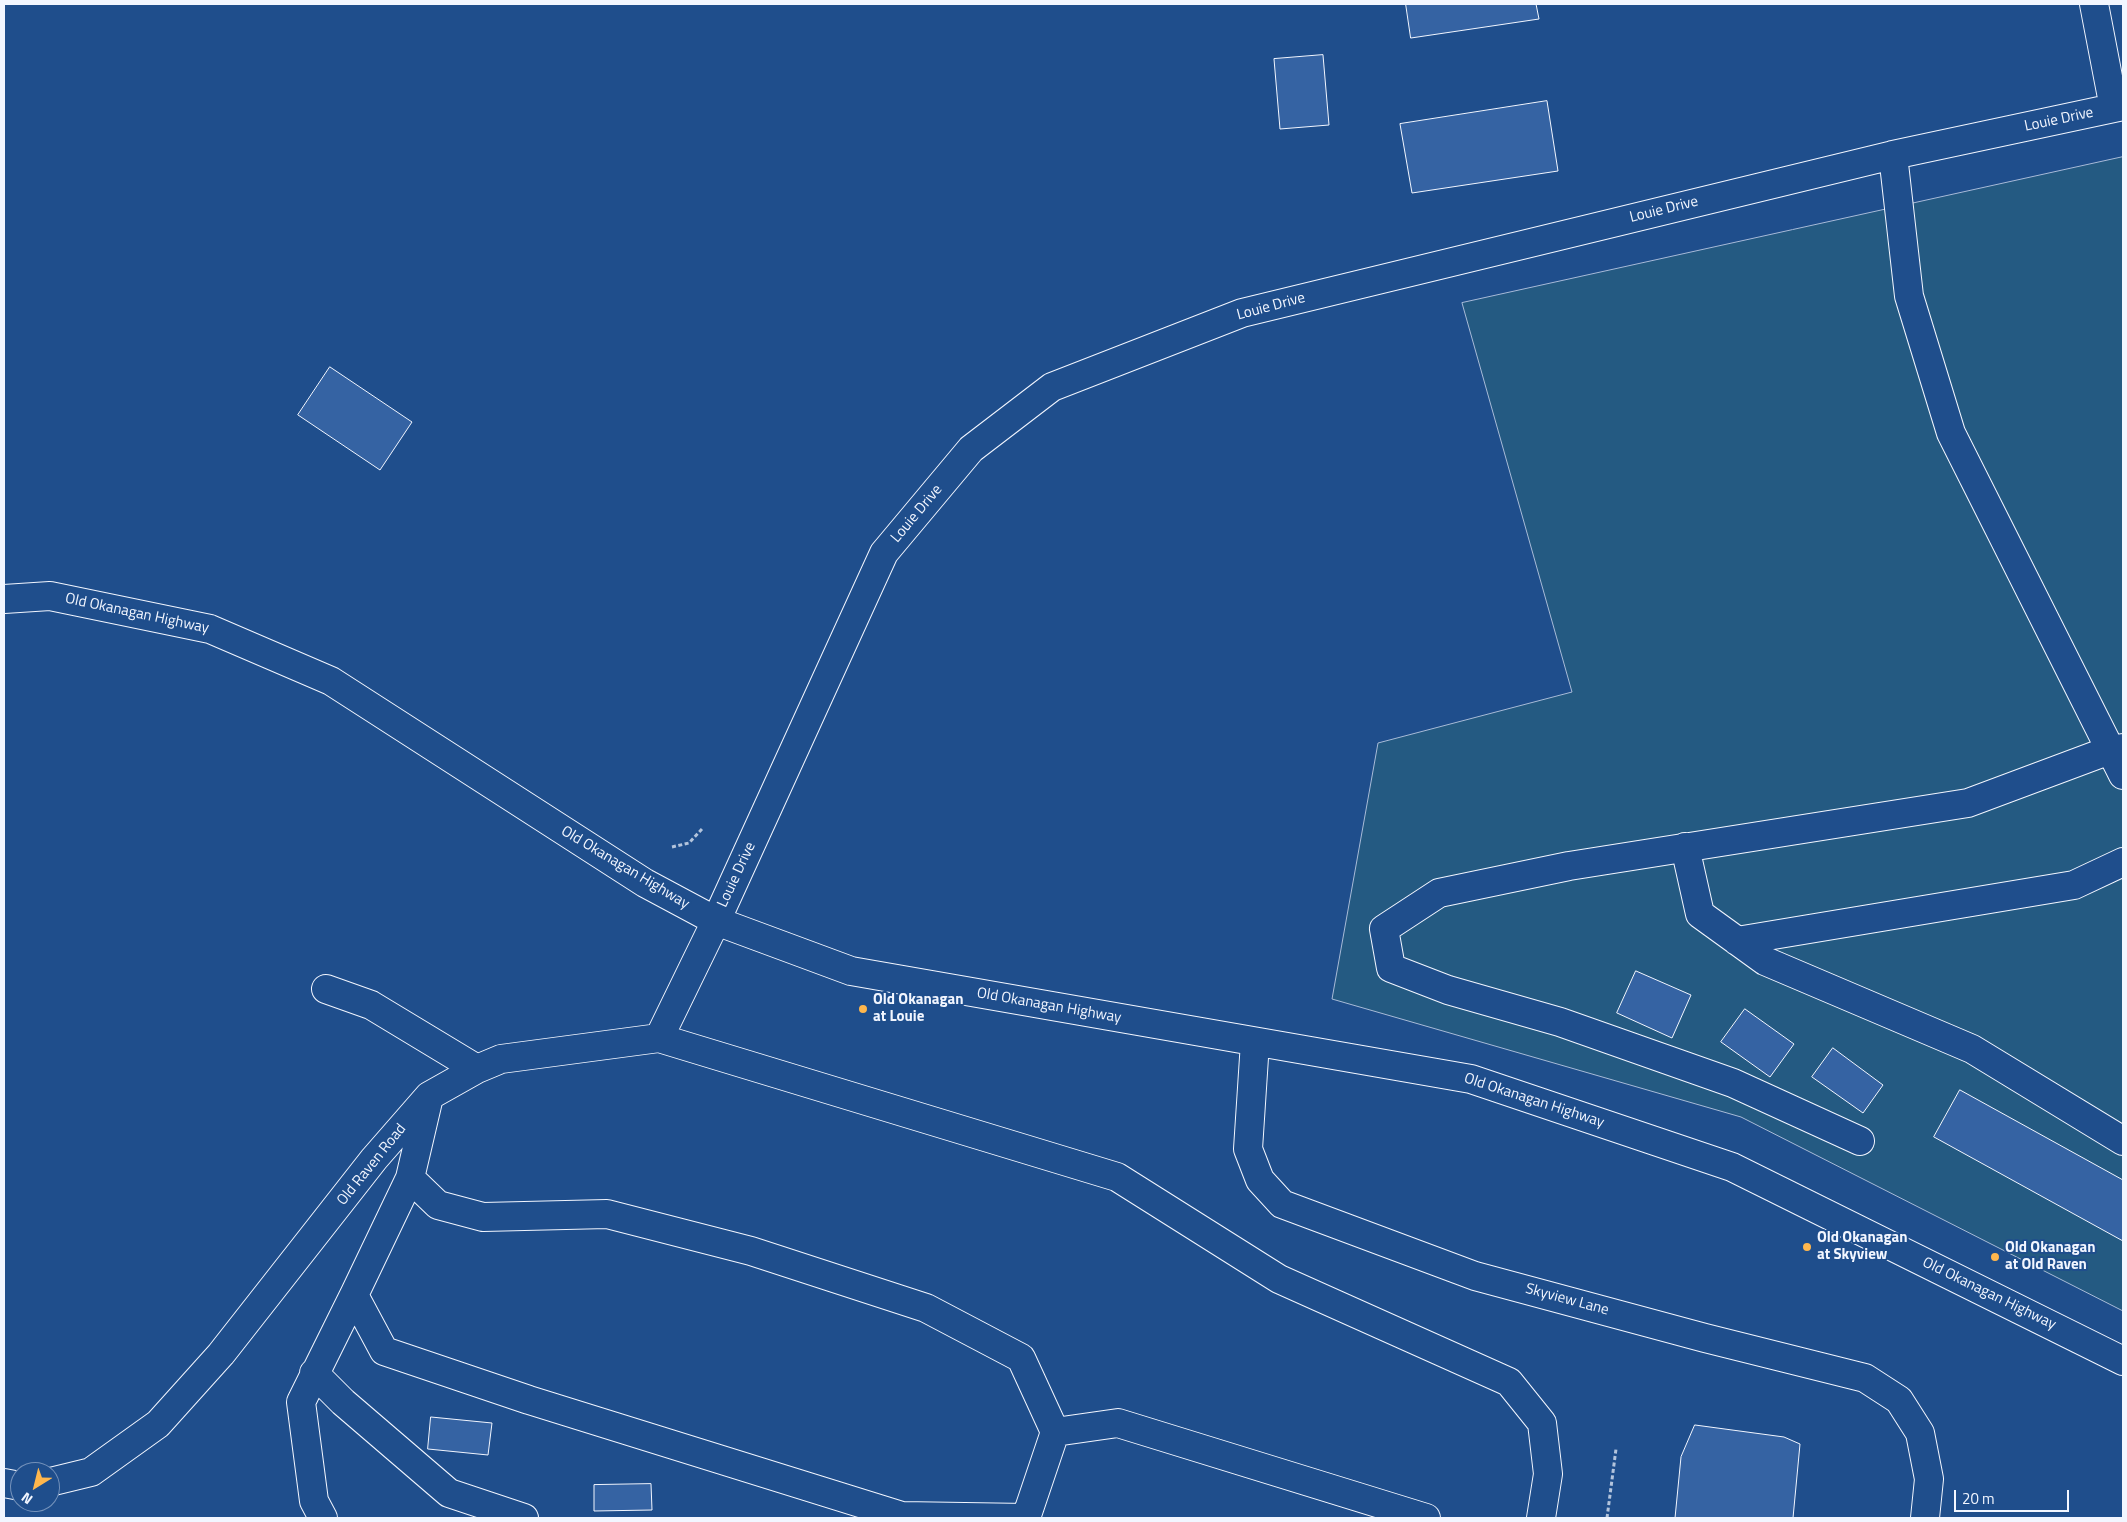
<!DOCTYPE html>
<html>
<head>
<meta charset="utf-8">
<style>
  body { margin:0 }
  #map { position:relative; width:2127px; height:1522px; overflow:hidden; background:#1f4e8c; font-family:"Titillium Web",sans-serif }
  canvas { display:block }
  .frame { position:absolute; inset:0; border:5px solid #f2f6ff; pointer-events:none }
  .north { position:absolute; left:10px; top:1462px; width:50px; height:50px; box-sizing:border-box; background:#1f4e8c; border:1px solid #7391ba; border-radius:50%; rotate:216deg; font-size:14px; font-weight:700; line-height:20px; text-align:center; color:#f2f6ff }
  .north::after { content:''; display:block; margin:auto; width:18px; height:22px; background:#ffb74d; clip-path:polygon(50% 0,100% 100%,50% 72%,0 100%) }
  .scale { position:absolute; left:1954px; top:1490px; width:115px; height:22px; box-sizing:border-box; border:2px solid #f2f6ff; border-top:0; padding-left:6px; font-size:15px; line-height:18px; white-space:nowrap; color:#f2f6ff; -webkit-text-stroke:4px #1f4e8c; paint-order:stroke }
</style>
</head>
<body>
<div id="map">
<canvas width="2127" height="1522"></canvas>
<div class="frame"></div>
<div class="north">N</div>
<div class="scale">20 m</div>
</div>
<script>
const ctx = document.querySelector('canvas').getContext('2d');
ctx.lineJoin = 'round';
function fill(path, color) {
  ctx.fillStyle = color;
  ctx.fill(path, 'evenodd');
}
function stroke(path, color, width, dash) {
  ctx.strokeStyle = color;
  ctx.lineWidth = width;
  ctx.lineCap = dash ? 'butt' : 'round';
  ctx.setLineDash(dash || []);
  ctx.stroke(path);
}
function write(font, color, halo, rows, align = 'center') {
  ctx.font = font + ' "Titillium Web",sans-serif';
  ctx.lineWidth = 4;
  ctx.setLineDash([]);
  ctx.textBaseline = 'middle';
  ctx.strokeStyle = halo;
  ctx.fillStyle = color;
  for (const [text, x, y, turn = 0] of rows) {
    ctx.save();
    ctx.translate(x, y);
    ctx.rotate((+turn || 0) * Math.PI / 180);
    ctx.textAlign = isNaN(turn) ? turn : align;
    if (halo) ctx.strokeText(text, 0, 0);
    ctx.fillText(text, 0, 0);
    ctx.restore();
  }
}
const green = new Path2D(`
  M2123 157V1311L1741 1117 1332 999 1378 743 1572 692 1462 303Z`);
fill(green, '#245a82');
stroke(green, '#a8bbd7', 1);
const building = new Path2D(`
  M1406 4H1536L1539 19 1411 38Z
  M1323 55 1329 125 1280 129 1274 59Z
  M1547 101 1558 171 1412 193 1400 124Z
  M330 367 412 422 380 470 298 415Z
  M1636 971 1691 995 1672 1038 1617 1013Z
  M1745 1009 1794 1044 1770 1077 1721 1042Z
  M1833 1048 1883 1085 1863 1113 1812 1077Z
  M1960 1090 2123 1180V1241L1934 1137Z
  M431 1417 492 1423 488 1455 428 1449Z
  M1695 1425 1784 1437 1800 1444 1793 1518H1675L1681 1457Z
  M651 1484 652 1510 594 1511V1485Z`);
fill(building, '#3563a3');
stroke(building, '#f2f6ff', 1);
const minor = new Path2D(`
  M2094 4 2114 108
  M1893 155 1909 296 1951 433 2123 775
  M4 599 50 596 210 629 331 681 645 883 716 921 851 971 1471 1079 1732 1167 2123 1361
  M1685 847 1700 914 1765 961 1972 1049 2123 1141
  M1737 941 2074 885 2123 862
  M326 989 371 1005 477 1069
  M659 1038 1117 1177 1279 1279 1509 1382 1542 1423 1548 1474 1541 1518
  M1255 1042 1248 1149 1260 1180 1282 1204 1475 1276 1705 1338 1865 1378 1899 1400 1920 1433 1929 1479 1925 1518
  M428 1101 410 1178 354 1295 384 1351 529 1400 902 1516 1027 1518
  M1860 1141 1733 1083 1560 1022 1448 990 1391 968 1384 929 1439 893 1569 866 1968 803 2110 750 2123 748
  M410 1178 438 1205 483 1217 607 1214 751 1251 926 1308 1021 1358 1055 1432
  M314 1373 343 1402 449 1493 524 1518
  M50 1482 91 1472 158 1424 221 1354 374 1159 429 1096 477 1069 501 1059 659 1038 716 921 884 553 971 449 1052 387 1242 313 1893 155 2123 106
  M4 1483 20 1486
  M323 1518 314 1501 301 1402 354 1295
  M1026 1518 1055 1432 1118 1423 1426 1518`);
stroke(minor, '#f2f6ff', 30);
stroke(new Path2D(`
  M672 847 689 843 702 829
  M1607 1518 1616 1449`), '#b3c4dc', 3, [4, 2.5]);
stroke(minor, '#1f4e8c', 28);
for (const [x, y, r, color] of [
  [863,1009,5,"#ffb74d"],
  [1807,1247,5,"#ffb74d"],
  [1995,1257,5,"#ffb74d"]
]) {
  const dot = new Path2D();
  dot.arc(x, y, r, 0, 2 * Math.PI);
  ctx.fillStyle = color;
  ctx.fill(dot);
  stroke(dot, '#1f4e8c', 2);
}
write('15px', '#f2f6ff', '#1f4e8c', [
  ["Louie Drive",2059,120,-12],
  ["Louie Drive",1664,210,-14],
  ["Louie Drive",1271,307,-15],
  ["Louie Drive",917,514,-50],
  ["Old Okanagan Highway",137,614,12],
  ["Old Okanagan Highway",625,868,31],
  ["Louie Drive",737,875,-65],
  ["Old Okanagan Highway",1049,1006,10],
  ["Old Okanagan Highway",1534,1101,18],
  ["Old Raven Road",372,1165,-51],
  ["Old Okanagan Highway",1989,1294,26],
  ["Skyview Lane",1567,1300,15]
]);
write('bold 15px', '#f2f6ff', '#1f4e8c', [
  ["Old Okanagan",873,1000],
  ["at Louie",873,1017],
  ["Old Okanagan",1817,1238],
  ["at Skyview",1817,1255],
  ["Old Okanagan",2005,1248],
  ["at Old Raven",2005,1265]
], 'left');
</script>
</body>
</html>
